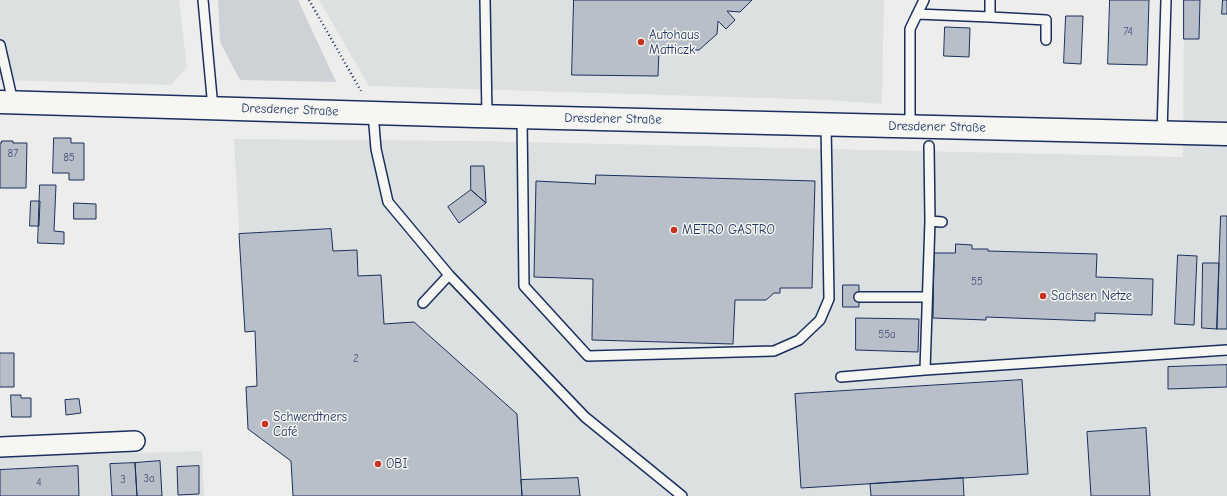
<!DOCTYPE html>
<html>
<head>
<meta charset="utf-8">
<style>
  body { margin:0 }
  canvas { display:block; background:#edeeec }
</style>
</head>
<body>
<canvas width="1227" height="496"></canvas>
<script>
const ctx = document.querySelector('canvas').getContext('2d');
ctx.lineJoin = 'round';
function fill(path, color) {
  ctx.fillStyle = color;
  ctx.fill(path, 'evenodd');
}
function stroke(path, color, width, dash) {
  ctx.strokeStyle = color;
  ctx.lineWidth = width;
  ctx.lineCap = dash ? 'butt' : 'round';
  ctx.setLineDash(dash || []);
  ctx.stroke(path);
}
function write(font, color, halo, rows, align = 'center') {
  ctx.font = font + ' "Comic Neue",sans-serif';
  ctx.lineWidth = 3;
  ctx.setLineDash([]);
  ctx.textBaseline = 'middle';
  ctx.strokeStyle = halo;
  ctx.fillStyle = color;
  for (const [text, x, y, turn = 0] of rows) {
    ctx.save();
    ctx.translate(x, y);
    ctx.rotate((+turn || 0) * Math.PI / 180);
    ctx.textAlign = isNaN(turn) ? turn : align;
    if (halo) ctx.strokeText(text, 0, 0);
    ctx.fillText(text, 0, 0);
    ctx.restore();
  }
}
fill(new Path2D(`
  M0 0H179L187 67 171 85 112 83 0 80Z
  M319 0H884L882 104 828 100 369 86Z
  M1184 0H1227V496H293L291 461 248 429 246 387 257 386 255 331 245 332 234 139 477 141 1183 157Z
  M202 451 204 496H0V457Z`), '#dde0e1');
fill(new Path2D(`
  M218 0H298L336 82 240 80 220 42Z`), '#ced2d7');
const building = new Path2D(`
  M574 0H752L740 12 727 11 735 20 726 29 718 21 717 34 699 50 659 49 658 76 572 75Z
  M1110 0H1149L1147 65 1108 64Z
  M1184 0H1200L1199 39H1184Z
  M1223 0H1227V14H1222Z
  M1066 16H1083L1081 64 1064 63Z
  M945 27 970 28 969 57 944 56Z
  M54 138H71V143H84V180H69V173H53Z
  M2 141H13V143H27L26 188H0V143H1Z
  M471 166H484L486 203 471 190Z
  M596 175 815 181 812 288H780V293H774L766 300H735L733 344 592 340 593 279 534 277 536 181 595 184Z
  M40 185H56L54 231 64 232V244L38 243Z
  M471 190 486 203 459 223 448 207Z
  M31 201H40L39 226H30Z
  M74 203 96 204V219H74Z
  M1221 216H1227V329H1217Z
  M331 229 333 251 357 250 358 276 381 275 384 324 414 322 517 414 522 496H293L291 461 248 429 246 387 257 386 255 331 245 332 239 234Z
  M956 244 972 245V249H988V251L1097 254 1096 277 1153 279 1152 315 1095 313V321L986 317V320L933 318 934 253H955Z
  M1178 255 1197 256 1194 325 1175 324Z
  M1203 263H1219L1217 329 1202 328Z
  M843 285H859V307H843Z
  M856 318 919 319 918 352 856 350Z
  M0 353H14V387H0Z
  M1227 365V387L1168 389V367Z
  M1022 380 1028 474 801 488 795 394Z
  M11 395H21V398H31V417H12Z
  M79 399 81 413 66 415 65 400Z
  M1146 428 1150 496H1091L1087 432Z
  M160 461 162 496H137L135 463Z
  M135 463 137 496H112L110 464Z
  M78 466 79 496H0V470Z
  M199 466V494L178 495 177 467Z
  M578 478 580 496H522L521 480Z
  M963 478 964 496H871L870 484Z`);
fill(building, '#b9bfc8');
stroke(building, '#1b2f5e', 1);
const service = new Path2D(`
  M203 0 213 108
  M485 0 487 116
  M917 14 990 17V0
  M990 17 1046 20V40
  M0 45 13 102
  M373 113 376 149 388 202 449 275 423 303
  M522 117 524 286 588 356 774 351 799 340 820 320 829 299 826 124
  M910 126V29L924 0
  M1162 132 1166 0
  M930 221 942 222
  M449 275 585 417 682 496
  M859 297H927
  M925 370 930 221 929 146
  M841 377 925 370 1227 350`);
const minor = new Path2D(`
  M0 447 135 441`);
const secondary = new Path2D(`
  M0 102 475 116 1227 134`);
stroke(service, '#1b2f5e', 12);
stroke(minor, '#1b2f5e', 22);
stroke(secondary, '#1b2f5e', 25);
stroke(new Path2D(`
  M309 0 361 91`), '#1b2f5e', 2.5, [1, 3]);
stroke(service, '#f6f6f2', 9);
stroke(minor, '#f6f6f2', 19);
stroke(secondary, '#f6f6f2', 22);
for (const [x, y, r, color] of [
  [641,42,4,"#c8321e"],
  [674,230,4,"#c8321e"],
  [1043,296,4,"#c8321e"],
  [265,424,4,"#c8321e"],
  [378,464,4,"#c8321e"]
]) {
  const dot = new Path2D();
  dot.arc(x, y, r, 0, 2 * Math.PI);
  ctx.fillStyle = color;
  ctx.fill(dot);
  stroke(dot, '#f6f6f2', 1.5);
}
write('11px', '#425378', null, [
  ["74",1128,32],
  ["87",13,154],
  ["85",69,158],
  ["55",977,282],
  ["55a",887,335],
  ["2",356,359],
  ["3a",149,479],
  ["3",123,480],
  ["4",39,483]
]);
write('13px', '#1b2f5e', '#f6f6f2', [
  ["Autohaus",649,35],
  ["Matticzk",649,50],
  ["METRO GASTRO",682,230],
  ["Sachsen Netze",1051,296],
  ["Schwerdtners",273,417],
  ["Café",273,432],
  ["OBI",386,464]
], 'left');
write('13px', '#1b2f5e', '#f6f6f2', [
  ["Dresdener Straße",290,110,2],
  ["Dresdener Straße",613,119,1],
  ["Dresdener Straße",937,127,1]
]);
</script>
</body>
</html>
